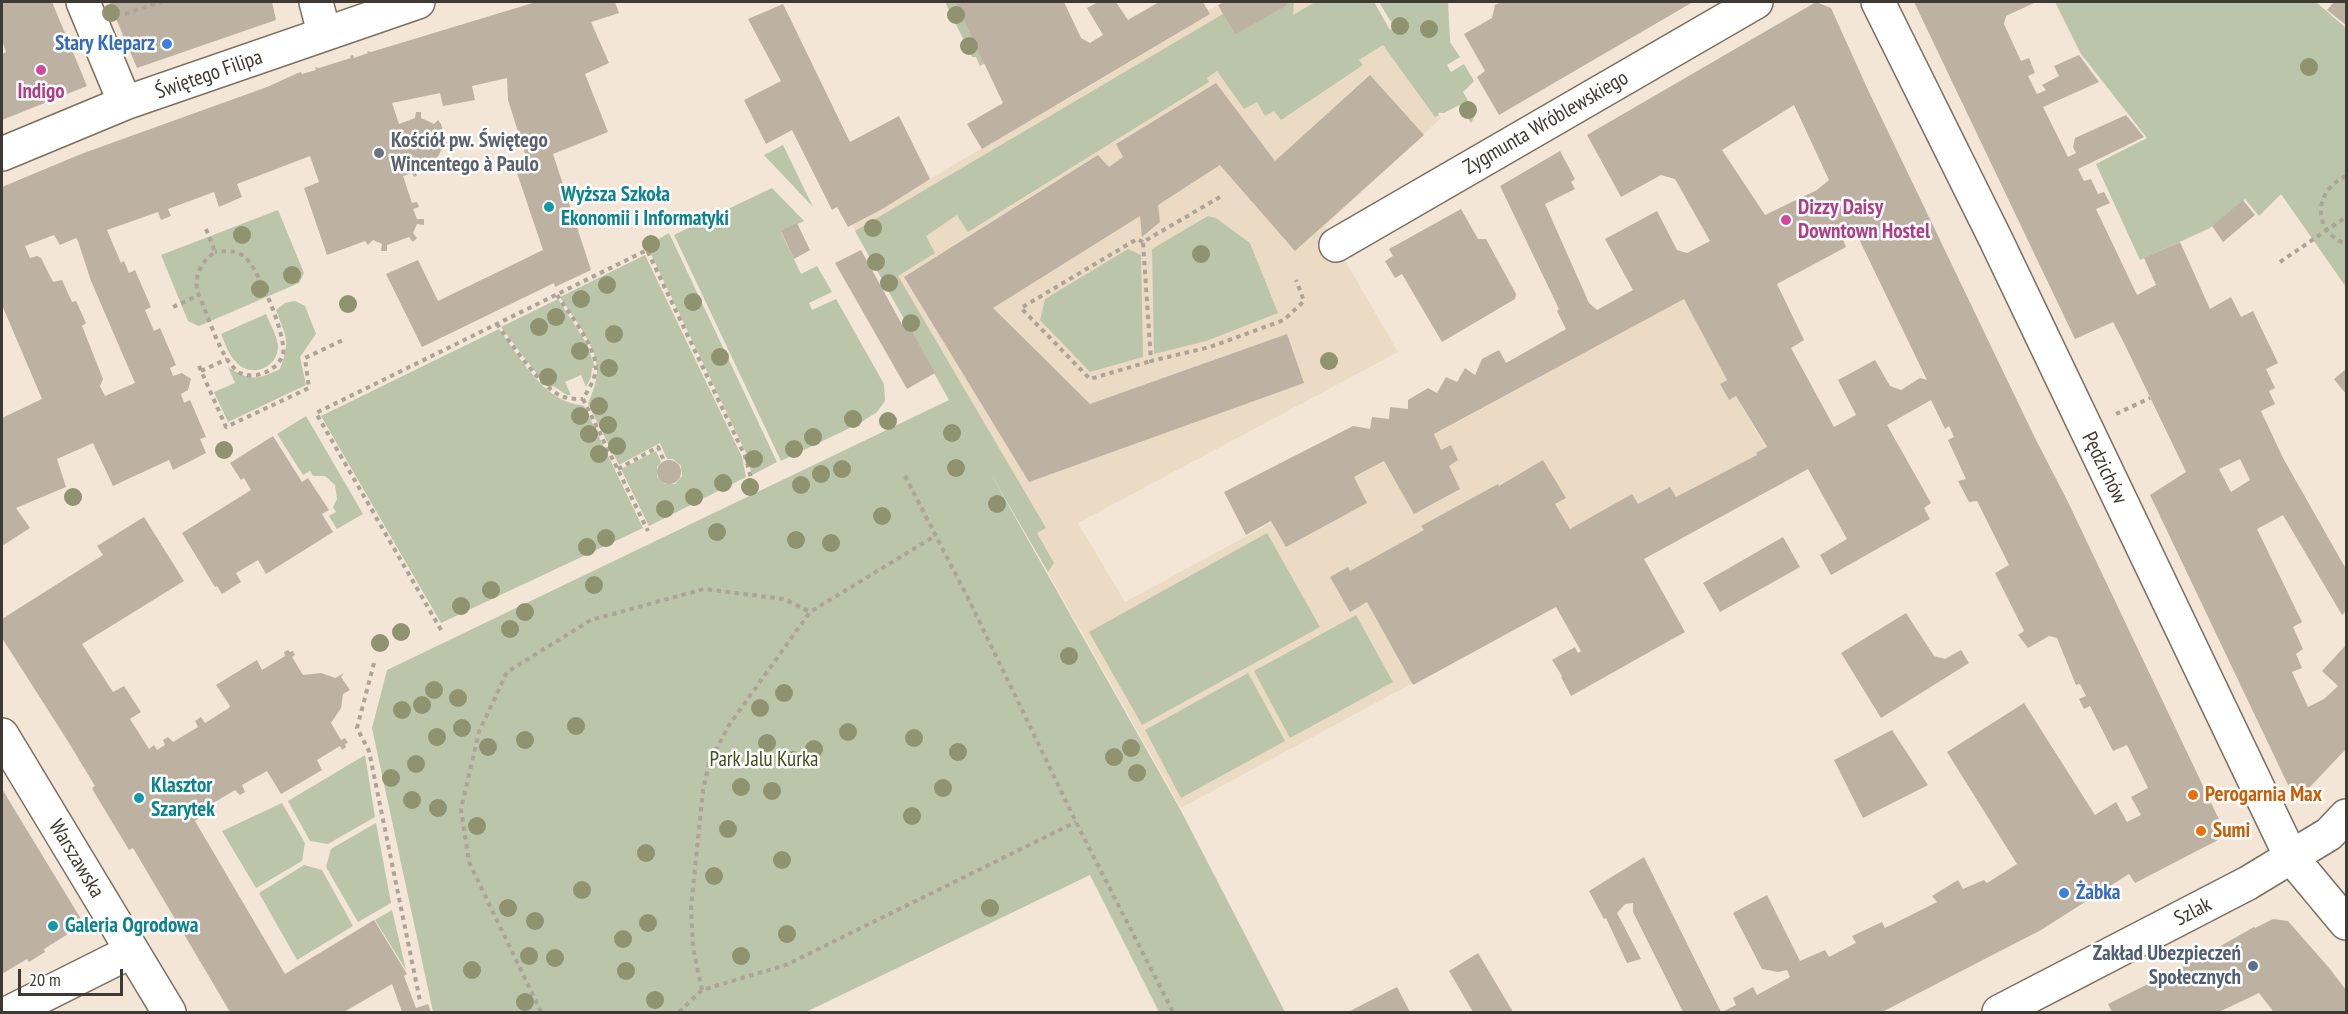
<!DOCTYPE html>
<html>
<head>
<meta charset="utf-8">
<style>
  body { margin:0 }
  #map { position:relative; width:2348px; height:1014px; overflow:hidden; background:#f3e6d6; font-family:"PT Sans Narrow",sans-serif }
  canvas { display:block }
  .frame { position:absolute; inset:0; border:3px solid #3e3933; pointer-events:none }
  .scale { position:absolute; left:18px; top:969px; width:105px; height:27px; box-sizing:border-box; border:3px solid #3e3933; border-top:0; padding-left:8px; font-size:18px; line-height:21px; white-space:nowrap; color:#3e3933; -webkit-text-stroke:4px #fff; paint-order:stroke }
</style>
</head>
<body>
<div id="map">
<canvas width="2348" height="1014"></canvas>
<div class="frame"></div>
<div class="scale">20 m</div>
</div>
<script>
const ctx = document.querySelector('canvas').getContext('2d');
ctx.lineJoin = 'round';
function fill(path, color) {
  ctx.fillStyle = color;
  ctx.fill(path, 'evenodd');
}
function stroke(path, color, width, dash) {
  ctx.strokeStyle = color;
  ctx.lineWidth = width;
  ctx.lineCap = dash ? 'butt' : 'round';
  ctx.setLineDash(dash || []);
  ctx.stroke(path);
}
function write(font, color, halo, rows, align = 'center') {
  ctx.font = font + ' "PT Sans Narrow",sans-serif';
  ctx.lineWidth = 5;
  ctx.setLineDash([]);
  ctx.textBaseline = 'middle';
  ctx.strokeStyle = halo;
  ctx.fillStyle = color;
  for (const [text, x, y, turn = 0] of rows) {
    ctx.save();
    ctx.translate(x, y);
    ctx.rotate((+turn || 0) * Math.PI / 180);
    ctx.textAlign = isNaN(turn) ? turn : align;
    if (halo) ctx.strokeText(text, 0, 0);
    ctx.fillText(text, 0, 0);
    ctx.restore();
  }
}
fill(new Path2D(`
  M1224 2H1374L1441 118 1325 226 1398 352 1078 523 1125 602 1684 299 1727 380 1720 384 1728 399 1736 396 1785 482 1181 808 852 225 1055 105 1056 106 1210 14 1208 11Z`), '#ecdbc4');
fill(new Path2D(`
  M945 2H955L985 63 980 66 976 57H972Z
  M1285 2H1294L1293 15 1315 2H1374L1390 30 1394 27 1379 2H1448L1450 42 1460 57 1447 65 1451 72 1464 64 1474 81 1463 92 1476 114 1471 123 1459 105 1444 113H1438L1439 115 1435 117 1383 45 1359 60 1363 65 1281 120 1274 111 1265 116 1257 102 1244 109 1217 71 1207 78 1209 82 968 232 957 215 926 236 935 253 898 276 1046 528 1037 533 1054 563 1048 572 988 469 1180 809 1285 1012H1159L1090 875 806 1012H433L372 728 387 670 949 400 855 231 1223 14 1235 35 1286 5Z
  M2055 2H2316L2346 28V287L2281 194 2259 216 2245 199 2210 228 2140 260 2096 164 2147 138 2081 54Z
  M783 145 813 207 764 155Z
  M772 188 804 221 781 232 801 274 817 266 832 292 809 303 812 310 836 299 884 384 885 401 877 412 860 423 781 461 674 235Z
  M278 210 304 273 299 283 199 326 188 321 161 255Z
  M1208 216 1216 218 1250 243 1278 313 1206 341 1154 354 1152 249Z
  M669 233 777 462 752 475 747 455 647 246Z
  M1128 249 1141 255 1143 357 1090 372 1040 320 1045 299Z
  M645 255 742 457 746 477 649 526 621 469 656 451 661 462 657 467V477L665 484H675L682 476 681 466 673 459H667L660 443 619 465 588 404C592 393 598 380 597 368 595 343 573 318 560 297Z
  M558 299 587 344 595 368H592L591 377 586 387 581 375 565 382 571 395H567L553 386 551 388 537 374 501 327Z
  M295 301 305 306 316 334 300 357 306 385 228 422 214 392 235 383 228 367C249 381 257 380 280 369 291 341 286 337 276 310L285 303Z
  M266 314C270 324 277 335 278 346 278 368 252 378 237 363 229 356 225 343 221 334Z
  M499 329C514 350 537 387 561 399 568 403 576 404 584 406L643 528 441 623 321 416Z
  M306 416 363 514 337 529 329 516 336 512 333 507 337 499 335 485 325 476H313L310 471 303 475 277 434Z
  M1267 533 1320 627 1142 725 1089 632Z
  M1356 615 1393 682 1290 738 1254 671Z
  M1248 673 1285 741 1181 798 1145 730Z
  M365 755 375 817 328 844 310 841 288 801Z
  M282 803 305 843 302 861 256 888 222 831Z
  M376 823 391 903 358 922 326 867 331 849Z
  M304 865 322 870 353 926 297 960 259 893Z
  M392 910 406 970 375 920Z`), '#bac5aa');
fill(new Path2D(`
  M2 2H52L87 86 2 120V54L6 52 2 41Z
  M109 2H272L276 20 137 68Z
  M536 2H615L619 13 591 22 609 63 585 74 608 132 553 154 591 270 555 287 554 283 422 347 386 274 418 260 438 301 543 250 514 164 527 160 508 100 507 78 472 86 475 100 443 106 440 93 392 103 399 124 415 118 416 112H421V118L434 124 438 120 441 124 446 142H448V147H443L436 160 440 165 436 168 433 164 415 170 417 176 414 177 412 173 403 176 412 203 417 202 419 207 413 209 417 219H424V225L417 224 413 233 417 238 413 242 409 237 387 245V251H381L382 244 373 240 368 245 365 241 327 255 304 188 319 182 310 156 237 184 242 197 219 207 214 192 168 209 171 216 161 220 158 212 107 230 121 263 124 261 129 273 135 270 151 307 145 310 154 331 160 328 176 365 170 368 173 376 182 373 191 379 188 390 181 394 184 403 190 400 206 437 200 439 206 453 173 470 169 460 113 486 93 443 57 459 66 487 16 508 30 528 2 546V418L42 399 2 305V187L81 154 267 87 298 73 301 72 302 74 316 70 315 67 319 68 351 58 350 56 353 55 354 58 368 53 367 51 371 52ZM54 235 60 245 76 238 78 241 91 281 135 383 105 396 100 386 103 379 82 326 86 323 76 301 72 302 62 280 53 282 41 258 37 256 30 258 25 246Z
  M955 2H1064L1081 38 1090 43 1103 35 1087 8 1098 2H1116L1128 20 1159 2H1203L1210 14 982 149 967 124 1003 103Z
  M1224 2H1285L1287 5 1235 35 1218 5Z
  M1501 2H1693L1499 115 1477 77 1485 71 1464 34 1492 18 1495 5Z
  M1816 2 1831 8 1868 90 2035 438 2067 500 2224 830 2218 840 2135 883 2129 874 2041 930 1882 1012H1722L1736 1005 1733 998 1753 987 1757 995 1790 977 1787 970 1778 972 1762 969 1733 913 1767 895 1800 961 1825 950 1829 957 1856 943 1852 936 1882 922 1885 928 1937 902 1932 896 1958 880 1963 889 1984 880 1987 883 2017 864 1947 752 2024 703 2095 815 2116 802 2127 822 2141 815 2131 797 2148 788 2127 745 2113 751 2090 706 2084 709 2079 699 2086 696 2080 684 2076 685 2057 638 2049 636 2028 648 2018 635 2024 631 1995 573 2009 565 1977 501 1969 502 1958 481 1966 479 1948 440 1954 437 1949 426 1945 429 1931 400 1887 425 1931 503 1924 508 1930 519 1831 575 1820 555 1847 539 1808 469 1644 559 1685 632 1571 696 1561 677 1562 676 1552 660 1575 647 1578 653 1581 651 1556 607 1413 685 1367 602 1350 612 1330 577 1348 567 1350 571 1359 566 1424 530 1421 526 1498 484 1499 486 1543 460 1566 498 1555 504 1570 529 1632 494 1638 504 1670 487 1676 497 1757 455 1756 453 1767 447 1736 396 1729 400 1720 384 1727 380 1684 299 1434 434 1441 450 1451 445 1458 460 1449 466 1460 489 1414 514 1384 461 1354 477 1367 503 1286 547 1271 521 1246 535 1224 492 1353 426 1370 429 1372 417 1389 419 1390 407 1408 409V400L1428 388 1437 393 1446 377 1457 382 1465 368 1475 375 1482 359 1499 350 1506 363 1566 329 1557 311 1559 309 1500 186 1560 151 1575 179 1571 182 1575 189 1545 204 1589 303 1597 310 1633 290 1605 239 1657 211 1677 250 1687 253 1710 241 1675 179 1661 175 1621 197 1587 135ZM1794 105 1829 180 1817 190 1765 215 1722 150ZM1845 225 1852 228 1859 239 1927 380 1920 378 1901 390 1890 386 1875 360 1838 380 1856 415 1834 427 1791 348 1804 340 1777 284 1846 247 1839 229Z
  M1914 2H2033L2034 3 2006 16 2004 24 2021 61 2029 58 2035 73 2028 76 2037 94 2046 90 2042 85 2059 76 2054 66 2079 55 2099 82 2043 107 2068 157 2076 153 2073 147 2075 138 2126 115 2144 137 2078 169 2084 181 2091 179 2098 194 2104 192 2110 203 2096 209 2137 295 2156 285 2144 258 2180 242 2210 309 2231 297 2241 317 2253 311 2278 363 2266 369 2275 388 2269 391 2275 404 2261 411 2283 458 2346 569V611L2342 615 2283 515 2257 529 2302 622 2293 627 2303 649 2296 654 2302 668 2292 672 2308 707 2324 699 2338 686 2322 671 2346 645V749L2308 789 2289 787 2150 495 2186 472 2123 341 2113 322 2075 339ZM2240 459 2250 480 2231 492 2219 469Z
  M2334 2H2346V25L2327 10Z
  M783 4 850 142 899 116 930 179 884 208 848 227 837 207 832 210 792 130 766 144 744 100 781 81 748 19Z
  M1370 75 1424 135 1295 251 1220 165 1158 205 1160 222 1142 237 1140 216 993 308 1090 404 1287 334 1304 383 1029 482 904 277 1098 155 1109 167 1123 157 1116 144 1216 83 1275 161Z
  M2243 200 2255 215 2223 242 2212 226Z
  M1461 209 1478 239H1486L1516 294 1515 299 1442 342 1402 274 1395 278 1385 261 1393 256 1389 249Z
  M797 223 810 250 794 259 781 231Z
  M861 250 905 330 910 328 935 373 907 389 835 263Z
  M2346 369V394L2334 379Z
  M273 436 302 482 308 478 329 510 322 514 333 532 266 574 258 560 236 573 241 582 222 594 217 586 215 587 182 533 251 490 244 478 241 480 230 463Z
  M657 472a12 12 0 1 1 24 0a12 12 0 1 1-24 0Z
  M144 517 184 581 82 644 113 692 124 686 141 712 130 719 149 749 154 745 157 750 165 745 163 740 168 737 173 742 198 727 195 721 201 717 205 723 229 708 230 706 216 685 257 660 262 670 285 656 284 652 288 650 290 652 293 651 295 655 292 657 303 675 321 673 335 678 344 673 341 677 350 690 343 694 341 708 331 723 341 740 345 738 348 743 345 744 346 747 342 750 340 746 317 760 322 770 281 794 267 771 242 785 245 792 240 795 235 790 210 805 213 811 207 814 205 810 196 815 198 819 195 821 285 974 374 920 407 974 404 976 416 1008 428 1004 431 1012H402L392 984 344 1012H230L133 848 129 850 94 792 92 788 95 786 69 743 2 638V619L103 555 97 546Z
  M1783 537 1800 567 1720 612 1703 583Z
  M1906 613 1934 656 1945 659 1961 650 1969 663 1881 718 1841 653Z
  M1892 730 1928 785 1863 818 1834 760Z
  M2 789 84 924 44 949 45 952 29 962 27 959 2 974Z
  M1644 857 1721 1012H1683L1633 912V903L1625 904 1617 913 1641 959 1627 963 1606 918 1604 919 1589 891Z
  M2273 919 2288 921 2330 969 2346 990V1012H2271L2273 1011 2259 993 2219 1012H2112L2108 1004 2194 961 2254 927 2255 928Z
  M1478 953 1513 1012H1473L1449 971Z
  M1397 987 1410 1012H1348Z`), '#bdb1a2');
const minor = new Path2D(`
  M83 2 125 103
  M316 2 324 33
  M1878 2 1996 240 2291 857 2346 923
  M2 154 125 103 418 2
  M1336 245 1756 2
  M2 735 169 1012
  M10 1012 132 951
  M1999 1012 2248 883 2329 834 2346 816`);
stroke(minor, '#7b7062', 36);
stroke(new Path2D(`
  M125 14 161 2
  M2346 176C2314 191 2311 230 2346 244
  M1220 197 1143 242 1151 361 1210 347 1284 320 1304 301 1296 280
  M206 229 215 252C201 262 195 274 197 291 206 310 217 346 229 362 231 364 235 370 238 372 254 381 278 371 283 354 287 337 257 263 242 255 234 250 224 251 215 252
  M1143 242 1137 239 1021 308 1090 379 1151 361
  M2280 262 2346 217
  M557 295C569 314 596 346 596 369 595 380 588 390 583 399
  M173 307 199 295
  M497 324C510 342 544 392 564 397 570 399 577 399 583 399
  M199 366 226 427 309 388 305 358 343 340
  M201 371 227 359
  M583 399 648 531
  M2116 414 2150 398
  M618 469 658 447 664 461
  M905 476 970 602 1076 822 1173 1012
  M441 630 316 413 647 250 745 456 752 482
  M374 663 357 728 369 751 420 1001
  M702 990 693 948 691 908 703 790 709 763 729 725 810 612 935 536
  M541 1012 469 862 461 809 479 732 507 672 591 620 704 589 784 599 810 612
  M679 1012 702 990 786 965 1076 822`), '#ada397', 4, [4.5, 4.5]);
stroke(minor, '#fff', 33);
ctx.fillStyle = '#909370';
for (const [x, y] of [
  [111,13],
  [956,15],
  [1400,26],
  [1429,29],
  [969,46],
  [2309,67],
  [1468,110],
  [873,228],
  [242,235],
  [651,244],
  [1201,254],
  [876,262],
  [292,275],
  [889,283],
  [607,285],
  [260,289],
  [581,299],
  [693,302],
  [348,304],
  [556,317],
  [911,323],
  [539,327],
  [614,334],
  [580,351],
  [720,357],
  [1329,361],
  [609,368],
  [548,377],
  [599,406],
  [580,416],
  [853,419],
  [888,421],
  [608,425],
  [952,433],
  [589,434],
  [813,437],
  [617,446],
  [794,449],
  [224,450],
  [599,454],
  [754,459],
  [956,468],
  [842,469],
  [821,474],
  [723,483],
  [801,485],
  [750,487],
  [73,497],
  [694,497],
  [997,504],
  [665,509],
  [882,516],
  [717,532],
  [606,538],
  [796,540],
  [831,543],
  [587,547],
  [594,585],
  [491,590],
  [461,606],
  [525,612],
  [510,629],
  [401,632],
  [380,643],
  [1069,656],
  [434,690],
  [784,693],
  [458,698],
  [422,705],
  [760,708],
  [402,710],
  [576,726],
  [462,728],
  [848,732],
  [437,737],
  [914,738],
  [525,740],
  [767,743],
  [488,747],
  [1131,748],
  [814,749],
  [958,752],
  [1114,757],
  [793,760],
  [416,764],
  [1137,773],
  [391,778],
  [741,787],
  [943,788],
  [772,791],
  [412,800],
  [438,808],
  [912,816],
  [477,826],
  [728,829],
  [646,853],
  [782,860],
  [714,876],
  [582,890],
  [508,908],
  [990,908],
  [535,921],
  [648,923],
  [787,934],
  [623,939],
  [529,956],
  [741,956],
  [555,958],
  [472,970],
  [626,971],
  [655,1000],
  [525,1002]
]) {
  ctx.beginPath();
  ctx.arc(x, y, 9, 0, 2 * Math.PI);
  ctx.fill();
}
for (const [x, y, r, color] of [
  [167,44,6,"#3f7fe0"],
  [41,70,6,"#d1479c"],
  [379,153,6,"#6b7280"],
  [549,207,6,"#0f9aa8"],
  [1786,220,6,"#d1479c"],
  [2193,795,6,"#e8710a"],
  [139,798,6,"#0f9aa8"],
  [2201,831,6,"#e8710a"],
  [2064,893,6,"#3f7fe0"],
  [53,926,6,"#0f9aa8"],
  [2253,966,6,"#5c6f8a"]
]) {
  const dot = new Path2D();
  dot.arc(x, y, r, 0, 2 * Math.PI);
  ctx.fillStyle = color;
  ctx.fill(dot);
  stroke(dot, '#fff', 2);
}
write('bold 21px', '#366cbe', '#fff', [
  ["Stary Kleparz",155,44],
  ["Żabka",2076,893,"left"]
], 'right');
write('21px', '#3e3933', '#fff', [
  ["Świętego Filipa",209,75,-19],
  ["Zygmunta Wróblewskiego",1546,123,-30],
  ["Pędzichów",2104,468,64],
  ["Warszawska",76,859,59],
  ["Szlak",2193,912,-27]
]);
write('bold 21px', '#b23c85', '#fff', [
  ["Indigo",41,92],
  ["Dizzy Daisy",1798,208,"left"],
  ["Downtown Hostel",1798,232,"left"]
]);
write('bold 21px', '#5b616d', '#fff', [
  ["Kościół pw. Świętego",391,141],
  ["Wincentego à Paulo",391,165]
], 'left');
write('bold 21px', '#0d838f', '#fff', [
  ["Wyższa Szkoła",561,195],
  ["Ekonomii i Informatyki",561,219],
  ["Klasztor",151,786],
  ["Szarytek",151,810],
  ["Galeria Ogrodowa",65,926]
], 'left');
write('21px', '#3f4f1c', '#fff', [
  ["Park Jalu Kurka",764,760]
]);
write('bold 21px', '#c56008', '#fff', [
  ["Perogarnia Max",2205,795],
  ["Sumi",2213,831]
], 'left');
write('bold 21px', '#4e5e75', '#fff', [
  ["Zakład Ubezpieczeń",2241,954],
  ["Społecznych",2241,978]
], 'right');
</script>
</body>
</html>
